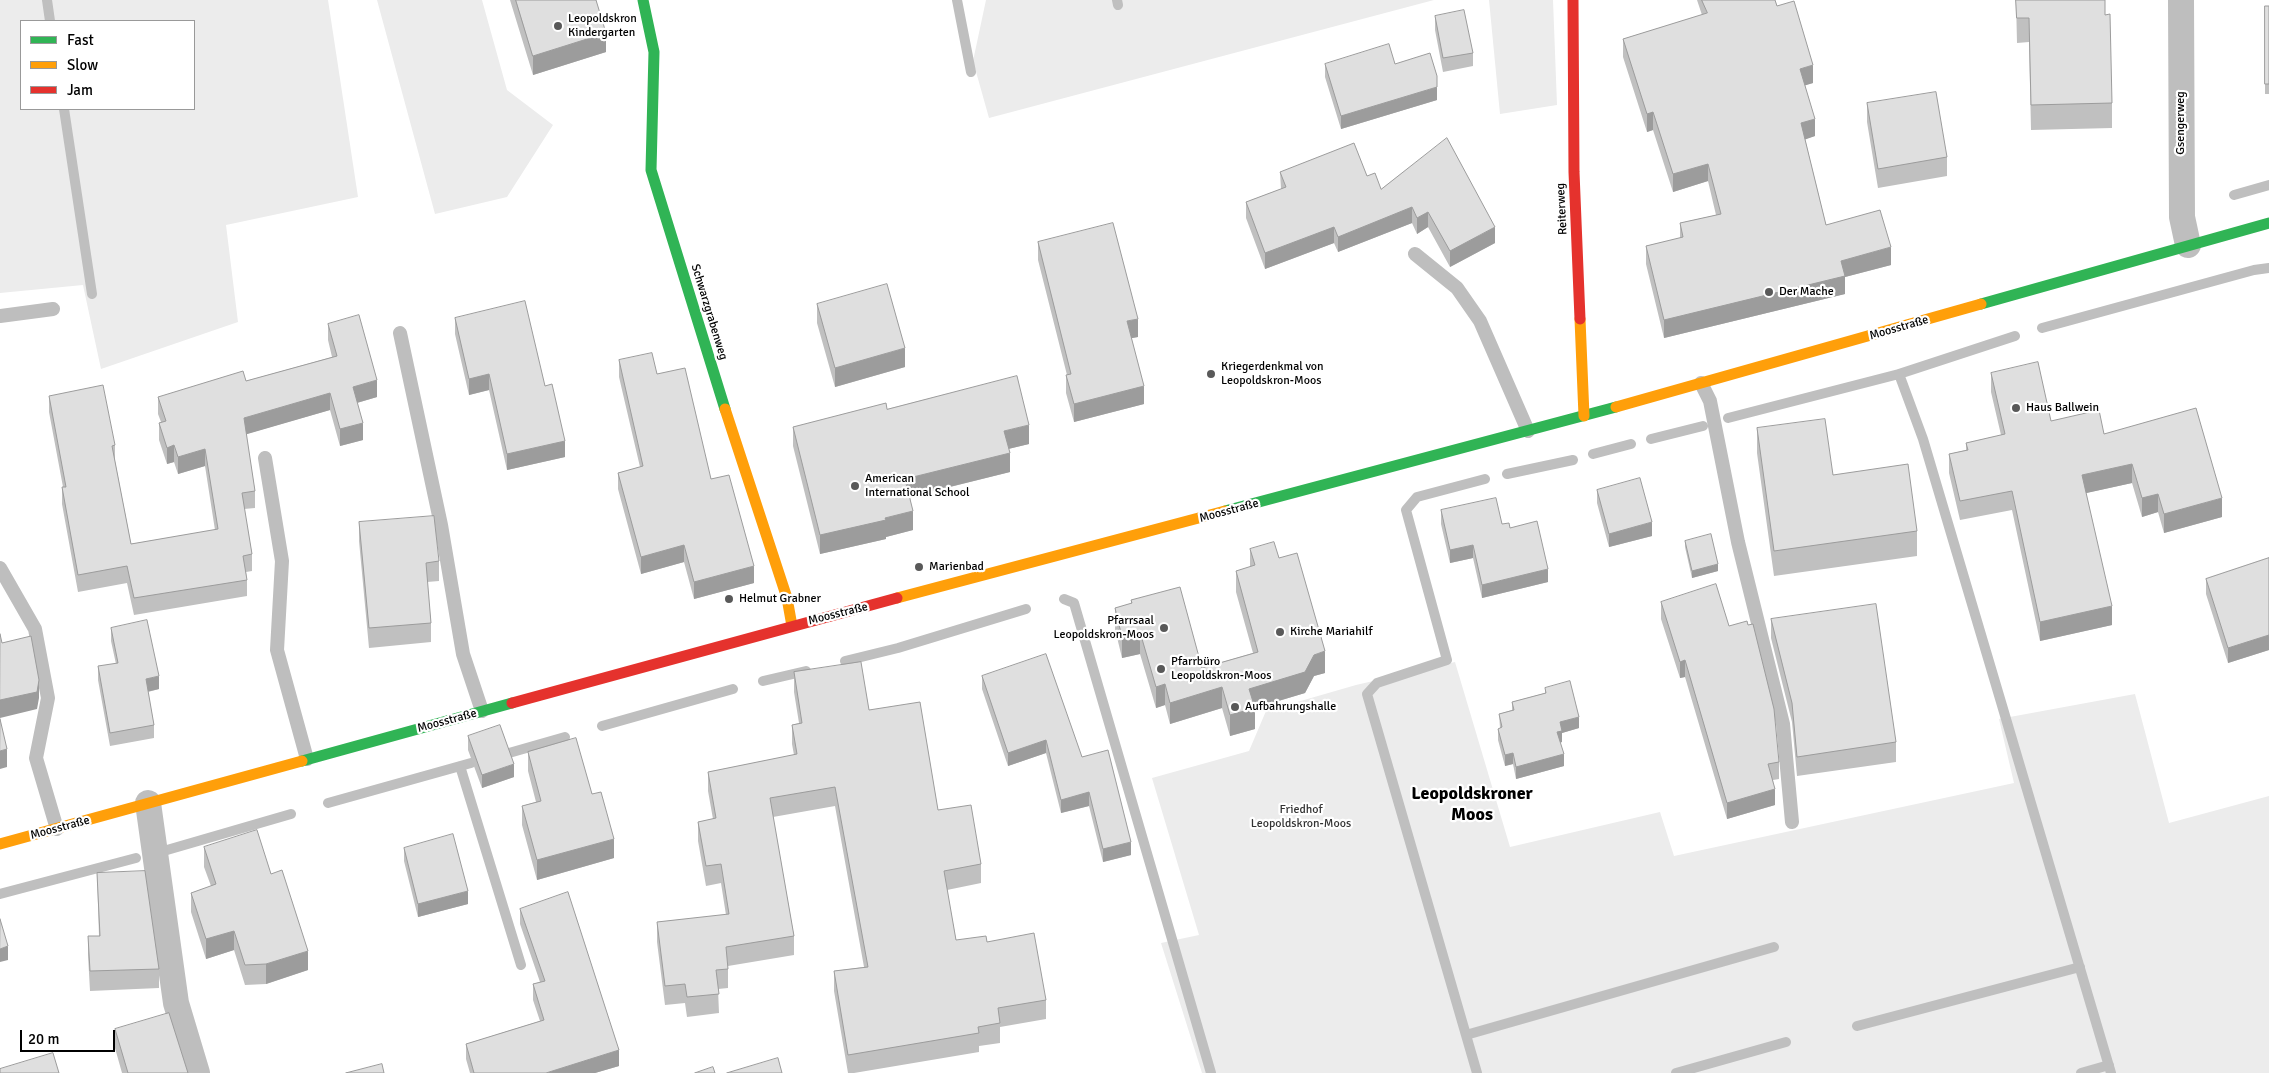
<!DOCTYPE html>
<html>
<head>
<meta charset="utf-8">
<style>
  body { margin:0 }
  #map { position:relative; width:2269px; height:1073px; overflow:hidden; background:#fff; font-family:Signika,sans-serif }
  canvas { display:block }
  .legend { position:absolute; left:20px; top:20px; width:175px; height:90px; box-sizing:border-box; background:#fff; border:1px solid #999; margin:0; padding:6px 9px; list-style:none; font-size:15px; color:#000 }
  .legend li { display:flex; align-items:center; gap:10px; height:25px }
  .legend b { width:25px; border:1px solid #999 }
  .scale { position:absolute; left:20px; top:1030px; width:95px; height:22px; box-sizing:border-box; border:2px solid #000; border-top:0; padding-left:6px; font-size:15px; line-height:18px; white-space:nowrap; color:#000; -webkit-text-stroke:4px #fff; paint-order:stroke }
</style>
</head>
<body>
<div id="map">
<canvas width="2269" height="1073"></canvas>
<ul class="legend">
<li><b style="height:6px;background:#30b455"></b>Fast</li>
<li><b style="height:6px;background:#ff9f0a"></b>Slow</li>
<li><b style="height:6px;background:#e5322d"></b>Jam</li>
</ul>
<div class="scale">20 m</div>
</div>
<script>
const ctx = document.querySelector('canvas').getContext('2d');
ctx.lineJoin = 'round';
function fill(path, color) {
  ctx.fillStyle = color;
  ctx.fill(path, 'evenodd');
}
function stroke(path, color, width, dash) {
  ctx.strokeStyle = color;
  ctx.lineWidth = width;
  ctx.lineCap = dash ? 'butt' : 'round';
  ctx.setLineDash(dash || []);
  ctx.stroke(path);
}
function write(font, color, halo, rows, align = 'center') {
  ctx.font = font + ' Signika,sans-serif';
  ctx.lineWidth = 4.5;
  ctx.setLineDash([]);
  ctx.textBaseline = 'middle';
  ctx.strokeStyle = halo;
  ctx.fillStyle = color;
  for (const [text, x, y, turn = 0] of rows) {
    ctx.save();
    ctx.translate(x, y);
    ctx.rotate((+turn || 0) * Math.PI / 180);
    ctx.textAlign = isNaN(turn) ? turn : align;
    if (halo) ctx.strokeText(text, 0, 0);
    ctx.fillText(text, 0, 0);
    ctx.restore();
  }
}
fill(new Path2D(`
  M0 0H328L358 197 226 225 238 322 101 369 83 285 0 293ZM21 21H194V109H21Z
  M377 0H482L507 90 553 125 507 197 435 214Z
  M986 0H1434L989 118 973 61Z
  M1489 0H1553L1557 105 1500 114Z
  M1455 662 1510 847 1660 812 1674 856 2014 783 1999 719 2135 694 2169 823 2269 796V1073H1202L1161 943 1199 935 1152 778 1249 751 1266 711 1356 685Z`), '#ececec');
stroke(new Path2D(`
  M47 0 50 21
  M957 0 971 72
  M1117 0 1118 5
  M64 109 92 294
  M2234 195 2269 185
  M2042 328 2254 270 2269 268
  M1899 374 1923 439 2111 1073
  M1728 418 1899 374 2015 336
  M1651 439 1703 426
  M1593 454 1631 444
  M1507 474 1573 460
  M1064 599 1074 603 1211 1073
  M845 661 898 648 1026 609
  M763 681 806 671
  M602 726 733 689
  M509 753 565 737
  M460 766 521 965
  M328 803 471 763
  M167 850 291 814
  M0 894 136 858
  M1857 1026 2080 967
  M1466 1035 1774 947
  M1477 1073 1367 694 1377 683 1447 660 1406 510 1417 497 1485 479
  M1676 1073 1786 1042
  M2081 1073 2109 1065`), '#bfbfbf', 10);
stroke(new Path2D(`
  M1415 254 1457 288 1480 321 1528 431
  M0 316 53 309
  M400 333 441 525 463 654 482 711
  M1701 383 1710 401 1738 542 1783 724 1792 822
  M265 458 282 561 277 650 307 759
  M0 568 35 629 48 698 36 758 57 829`), '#bebebe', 14);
stroke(new Path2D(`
  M2181 0 2182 217 2188 245
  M148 803 176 1003 197 1073`), '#bebebe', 26);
stroke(new Path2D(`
  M643 0 654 52 651 170 725 409
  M1981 304 2269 223
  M1225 511 1616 407
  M302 761 512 703`), '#30b455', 11);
stroke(new Path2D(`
  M1580 319 1584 416
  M1616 407 1981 304
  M725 409 787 598 792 626
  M897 598 1225 511
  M0 844 302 761`), '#ff9f0a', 11);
stroke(new Path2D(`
  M1573 0 1574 172 1580 319
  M512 703 897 598`), '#e5322d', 11);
fill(new Path2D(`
  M510 0H596L606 52 533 75Z
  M1697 0H1775L1777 6 1813 83 1805 85 1815 136 1805 139 1826 225 1891 265 1845 277V294L1664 338 1646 264V246L1680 238V223L1716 215 1708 181 1673 192 1653 130 1647 132 1623 57V39L1702 15Z
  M2016 0H2105V15L2112 103V128L2031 130 2029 42 2017 43Z
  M2265 6H2269V94H2265Z
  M1435 16 1473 53V66L1443 72 1435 30Z
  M1325 64H1395L1437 100 1341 129 1325 77Z
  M1867 103 1947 157V176L1878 188 1867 122Z
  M1280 172 1367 176 1381 189 1495 243 1450 267 1428 227 1417 234 1412 223 1338 252 1334 243 1265 269 1246 218V202L1281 189Z
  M1038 242 1138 337 1131 338 1144 404 1074 422 1066 393V375H1067L1038 260Z
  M817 304 905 367 835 387 817 323Z
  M455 318 545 386 565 457 507 470 489 390 469 395 455 334Z
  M328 324 377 397 357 403 363 440 340 446 330 410 246 434 255 491V508L244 509 252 554V571L246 572 247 580V596L134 615 127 583 78 592 62 504V487H63L49 412V396L115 445V461L131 544 215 530 205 466 178 474 174 462 167 464 159 440V423L161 422 158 414V397L246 381 332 357 328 340Z
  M619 360 657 374 711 479 754 583 694 599 684 562 641 574 618 489V473L640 467 619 377Z
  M1991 373 2051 421 2104 434 2222 517 2164 533 2158 512 2142 517 2132 483 2086 493 2112 625 2040 641 2012 510 1960 520 1949 473V454L1966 450V443L2001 435 1991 392Z
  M887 409 1029 444 1008 449 1010 472 910 497 913 530 886 537V539L820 554 793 446V427Z
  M1757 428 1833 475 1917 531V556L1774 576 1757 453Z
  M1597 490 1652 536 1609 547 1597 503Z
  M1441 510 1502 524 1510 528 1548 582 1482 598 1473 558 1450 563 1441 524Z
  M359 522 439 561V581L427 582 431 623V642L369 648 359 541Z
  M1685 541 1718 571 1692 578 1685 547Z
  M1250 549 1279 558 1325 673 1314 676 1305 693 1255 708V729L1230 736 1222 708 1170 724 1165 705 1156 708 1140 654 1122 658 1115 629V608L1131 604V600L1202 668 1253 653 1236 592V571L1250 567Z
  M2269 558V650L2228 663 2206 594V579Z
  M1661 602 1729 626 1779 762V779L1773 780 1775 805 1727 819 1685 677 1680 678 1661 619Z
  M1771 619 1896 742V762L1797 776 1792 722 1771 638Z
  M111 628 159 689 148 692 154 725V738L110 746 98 680V666L116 664 111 641Z
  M794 672 869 710 938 810 981 864V883L947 890 956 940 987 942 1046 1000V1019L1000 1027V1043L979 1046V1052L854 1073H848L834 991V971L864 967 835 806 773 817 794 936V955L728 966V988L718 989 719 1013 687 1017 685 1003 665 1005 657 942V922L726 915 721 883 706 886 698 841V822L713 819 708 791V772L794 755 792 744V725L799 723 794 692Z
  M982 676 1082 757 1131 855 1103 862 1089 806 1061 813 1046 753 1008 766 982 689Z
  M1545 688 1579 728 1562 733V742L1560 743 1564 766 1516 779 1513 764 1505 766 1498 740V729L1500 728 1499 714 1512 710V702L1545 693Z
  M468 736 514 777 482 788 468 750Z
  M528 752 592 794 614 858 537 880 522 825V806L536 802 528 771Z
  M204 847 271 874 308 970 266 984 245 985 234 950 206 959 191 912V893L211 886 204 867Z
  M404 848 468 904 418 917 404 861Z
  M97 873 159 969V988L90 991 88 955V936H99Z
  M520 909 619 1066 595 1073H470L466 1059V1044L540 1021 533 1000V984L540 982 520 924Z
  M115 1029 188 1073H122L115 1048Z`), '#c0c0c0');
fill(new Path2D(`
  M606 33V52L533 75V56Z
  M1813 65V83L1800 87V69Z
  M1437 87V100L1341 129V116Z
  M1653 112V130L1647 132V114Z
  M1815 119V136L1801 141V123Z
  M1708 164V181L1673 192V174Z
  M1412 207V223L1338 252V237Z
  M1428 212V227L1417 234V218Z
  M1334 227V243L1265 269V253Z
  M1495 227V243L1450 267V251Z
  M1891 247V265L1845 277V294L1664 338V320L1841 261Z
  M1138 319V337L1127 339V321Z
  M905 348V367L835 387V368Z
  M489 374V390L469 395V379Z
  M377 380V397L353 404V387Z
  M1144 386V404L1074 422V404Z
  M330 393V410L244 435V418Z
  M363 423V440L340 446V429Z
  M1029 425V444L1004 450V431Z
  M565 441V457L507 470V454Z
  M174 445V462L167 464V448Z
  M205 449V466L178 474V457Z
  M1010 453V472L905 498V479Z
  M2132 464V483L2082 494V475Z
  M2158 494V512L2142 517V498Z
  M2222 498V517L2164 533V514Z
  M913 511V530L886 537V539L820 554V535Z
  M1652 522V536L1609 547V534Z
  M684 545V562L641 574V557Z
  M1473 545V558L1450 563V550Z
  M1718 564V571L1692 578V571Z
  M754 566V583L694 599V582Z
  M1548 569V582L1482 598V585Z
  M2112 606V625L2040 641V622Z
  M1140 632V654L1122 658V637Z
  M2269 635V650L2228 663V648Z
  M1325 651V673L1314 676 1305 693 1255 708V729L1230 736V715L1249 689 1314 655Z
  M1685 660V677L1680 678V662Z
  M159 676V689L146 692V679Z
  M39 680V698L37 709 0 718V700Z
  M1165 684V705L1156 708V687Z
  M1222 687V708L1170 724V703Z
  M1579 717V728L1562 733V742L1557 743V732L1560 722Z
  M1046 740V753L1008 766V753Z
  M7 749V767L0 769V751Z
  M1513 753V764L1505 766V755Z
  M1564 754V766L1516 779V767Z
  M514 764V777L482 788V775Z
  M1775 789V805L1727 819V803Z
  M1089 792V806L1061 813V800Z
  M614 839V858L537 880V860Z
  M1131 842V855L1103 862V849Z
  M468 891V904L418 917V904Z
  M234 931V950L206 959V939Z
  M8 946V960L0 962V949Z
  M308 951V970L266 984V964Z
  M619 1050V1066L595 1073H546Z`), '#9c9c9c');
const building = new Path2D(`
  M516 0H596L606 33 533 56Z
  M1702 0H1775L1777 6 1794 1 1813 65 1800 69 1815 119 1801 123 1826 225 1880 210 1891 247 1841 261 1845 276 1664 320 1646 246 1683 237 1680 223 1721 214 1708 164 1673 174 1653 112 1647 114 1623 39 1707 13Z
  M2016 0H2105V15L2110 14 2112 103 2031 105 2029 18H2017Z
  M2265 6H2269V84H2265Z
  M1464 10 1473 53 1443 58 1435 16Z
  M1389 44 1395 64 1430 53 1437 76V87L1341 116 1325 64Z
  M1936 92 1947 157 1878 169 1867 103Z
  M1447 138 1495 227 1450 251 1428 212 1417 218 1412 207 1338 237 1334 227 1265 253 1246 202 1286 187 1280 172 1354 143 1367 176 1375 173 1381 189Z
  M1113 223 1138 319 1127 321 1144 386 1074 404 1066 375 1071 374 1038 242Z
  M887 284 905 348 835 368 817 304Z
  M525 301 545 386 552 384 565 441 507 454 489 374 469 379 455 318Z
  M359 315 377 380 353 387 363 423 340 429 330 393 244 418 255 491 242 493 252 554 243 556 247 580 134 598 127 566 78 575 62 487H66L49 396 103 385 115 445 112 446 131 544 218 529 205 449 178 457 174 445 167 448 159 423 166 421 158 397 243 371 246 381 337 356 328 324Z
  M652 353 657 374 685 368 711 479 729 475 754 566 694 582 684 545 641 557 618 473 643 466 619 360Z
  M2038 362 2051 421 2099 410 2104 434 2196 408 2222 498 2164 514 2158 494 2142 498 2132 464 2082 475 2112 606 2040 622 2012 491 1960 501 1949 454 1968 450 1966 443 2005 434 1991 373Z
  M1017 376 1029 425 1004 431 1010 453 905 479 913 511 885 518 886 520 820 535 793 427 886 403 887 409Z
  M1825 419 1833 475 1908 464 1917 531 1774 551 1757 428Z
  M1640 478 1652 522 1609 534 1597 490Z
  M1496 498 1502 524 1509 523 1510 528 1537 521 1548 569 1482 585 1473 545 1450 550 1441 510Z
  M434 516 439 561 426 563 431 623 369 628 359 522Z
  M1711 534 1718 564 1692 571 1685 541Z
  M1274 542 1279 558 1297 553 1325 651 1314 655 1305 672 1249 689 1255 708 1230 715 1222 687 1170 703 1165 684 1156 687 1140 632 1122 637 1115 608 1132 603 1131 600 1180 587 1202 668 1258 652 1236 571 1255 565 1250 549Z
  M2269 558V635L2228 648 2206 579Z
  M1716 584 1729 626 1747 621 1748 625 1753 624 1774 709 1779 762 1768 764 1775 789 1727 803 1685 660 1680 662 1661 602Z
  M1876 604 1896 742 1797 757 1792 703 1771 619Z
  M147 620 159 676 146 679 154 725 110 733 98 666 118 663 111 628Z
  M0 634 2 643 31 636 39 680 37 692 0 700Z
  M1046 654 1082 757 1108 750 1131 842 1103 849 1089 792 1061 800 1046 740 1008 753 982 676Z
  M861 662 869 710 920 702 938 810 971 805 981 864 944 871 956 940 986 936 987 942 1034 933 1046 1000 998 1008 1000 1023 978 1027 979 1033 848 1055 834 971 868 967 835 787 770 798 794 936 726 947 728 969 716 970 719 994 687 997 685 984 665 986 657 922 729 914 721 864 706 866 698 822 716 818 708 772 797 754 792 725 802 723 794 672Z
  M1570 681 1579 717 1560 722 1562 731 1557 732 1564 754 1516 767 1513 753 1505 755 1498 729 1502 727 1499 714 1514 710 1512 702 1546 693 1545 688Z
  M0 719 7 749 0 751Z
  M500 725 514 764 482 775 468 736Z
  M576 738 592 794 601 792 614 839 537 860 522 806 541 801 528 752Z
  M257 830 271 874 282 870 308 951 266 964 245 965 234 931 206 939 191 893 216 884 204 847Z
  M453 834 468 891 418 904 404 848Z
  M145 871 159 969 90 971 88 936H100L97 873Z
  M568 892 619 1050 546 1073H474L466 1044 544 1020 533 984 545 981 520 909Z
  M0 919 8 946 0 949Z
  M169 1013 188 1073H128L115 1029Z
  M53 1053 59 1073H0V1069Z
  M778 1058 782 1073H727Z
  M382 1064 384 1073H346Z
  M713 1067 715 1073H695Z`);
fill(building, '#dfdfdf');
stroke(building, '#9c9c9c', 1);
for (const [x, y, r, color] of [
  [558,26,5,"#595959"],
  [1769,292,5,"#595959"],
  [1211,374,5,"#595959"],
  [2016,408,5,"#595959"],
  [855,486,5,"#595959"],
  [919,567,5,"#595959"],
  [729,599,5,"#595959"],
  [1164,628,5,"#595959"],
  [1280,632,5,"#595959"],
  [1161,669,5,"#595959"],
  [1235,707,5,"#595959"]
]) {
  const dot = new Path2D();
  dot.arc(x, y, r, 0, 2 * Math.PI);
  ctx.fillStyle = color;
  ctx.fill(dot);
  stroke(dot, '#fff', 2);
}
write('12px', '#000', '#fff', [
  ["Leopoldskron",568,19],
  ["Kindergarten",568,33],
  ["Der Mache",1779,292],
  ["Kriegerdenkmal von",1221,367],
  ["Leopoldskron-Moos",1221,381],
  ["Haus Ballwein",2026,408],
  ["American",865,479],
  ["International School",865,493],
  ["Marienbad",929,567],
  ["Helmut Grabner",739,599],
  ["Pfarrsaal",1154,621,"right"],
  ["Leopoldskron-Moos",1154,635,"right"],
  ["Kirche Mariahilf",1290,632],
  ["Pfarrbüro",1171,662],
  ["Leopoldskron-Moos",1171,676],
  ["Aufbahrungshalle",1245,707]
], 'left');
write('12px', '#000', '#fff', [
  ["Gsengerweg",2181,123,-90],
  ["Reiterweg",1562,209,-93],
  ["Schwarzgrabenweg",709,312,73],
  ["Moosstraße",1899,328,-16],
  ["Moosstraße",1229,511,-15],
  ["Moosstraße",838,614,-14],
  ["Moosstraße",447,721,-15],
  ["Moosstraße",60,828,-15]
]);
write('12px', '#333', '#fff', [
  ["Friedhof",1301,810],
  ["Leopoldskron-Moos",1301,824]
]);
write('bold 18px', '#000', '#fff', [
  ["Leopoldskroner",1472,794],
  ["Moos",1472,815]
]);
</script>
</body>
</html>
